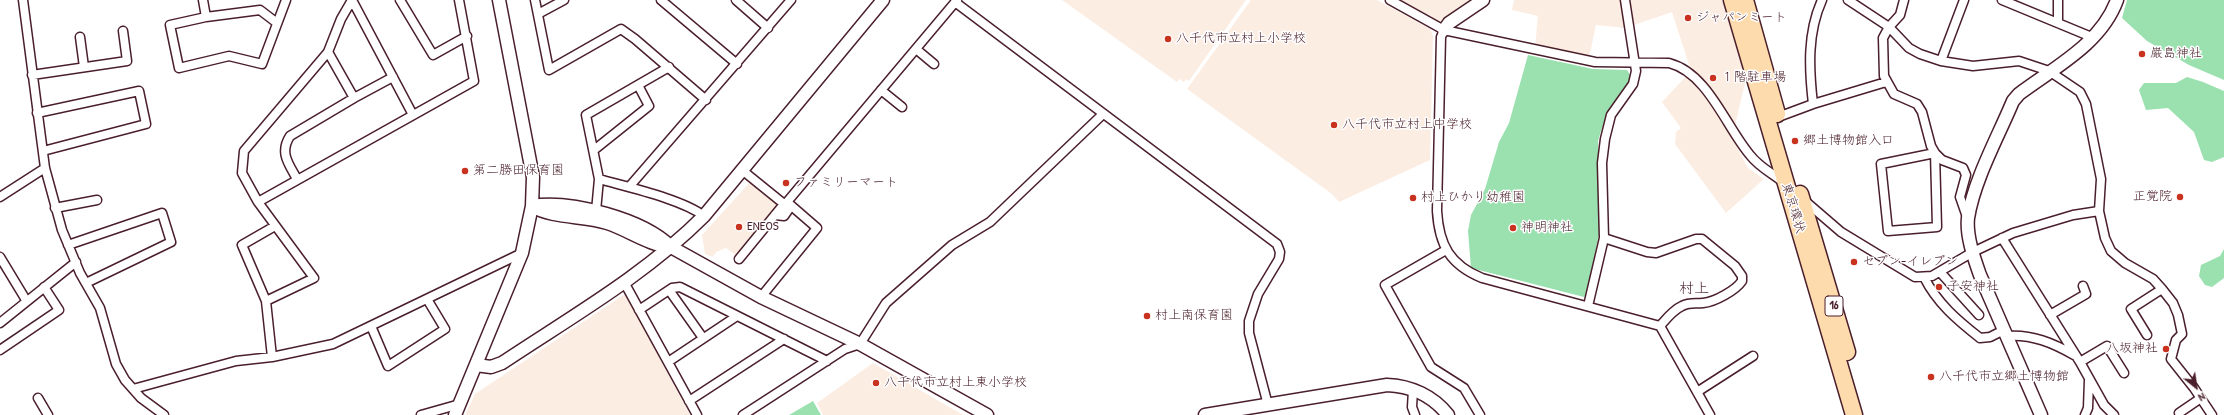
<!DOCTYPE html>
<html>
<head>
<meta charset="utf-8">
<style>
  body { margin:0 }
  #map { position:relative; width:2224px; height:415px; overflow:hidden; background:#fff; font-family:"Patrick Hand",sans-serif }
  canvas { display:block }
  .north { position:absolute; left:2176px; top:367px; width:40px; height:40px; -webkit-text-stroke:3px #fff; paint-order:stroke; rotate:150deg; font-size:11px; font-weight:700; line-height:16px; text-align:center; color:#4a1f2b }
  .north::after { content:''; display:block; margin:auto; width:14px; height:18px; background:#4a1f2b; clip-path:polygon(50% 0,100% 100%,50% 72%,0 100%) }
</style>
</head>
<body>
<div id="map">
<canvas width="2224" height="415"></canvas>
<div class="north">N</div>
</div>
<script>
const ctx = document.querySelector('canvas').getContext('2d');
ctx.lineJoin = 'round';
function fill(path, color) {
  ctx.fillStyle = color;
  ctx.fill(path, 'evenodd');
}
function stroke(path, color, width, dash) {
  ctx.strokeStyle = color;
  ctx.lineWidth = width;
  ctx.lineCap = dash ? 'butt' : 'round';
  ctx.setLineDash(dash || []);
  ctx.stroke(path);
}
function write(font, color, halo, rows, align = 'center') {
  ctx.font = font + ' "Patrick Hand","Klee One",sans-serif';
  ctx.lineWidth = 3;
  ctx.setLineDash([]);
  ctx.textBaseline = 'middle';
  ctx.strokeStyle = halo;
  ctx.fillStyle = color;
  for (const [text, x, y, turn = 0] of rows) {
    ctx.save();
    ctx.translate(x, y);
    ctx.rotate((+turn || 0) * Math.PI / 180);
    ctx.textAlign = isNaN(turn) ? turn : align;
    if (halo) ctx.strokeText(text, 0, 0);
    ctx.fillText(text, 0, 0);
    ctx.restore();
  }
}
fill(new Path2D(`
  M1062 0H1246L1189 81 1186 79 1184 82 1179 79 1177 82Z
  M1251 0H1377L1430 29 1433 36 1430 160 1339 202 1332 194 1187 89Z
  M1396 0H1475L1440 23Z
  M1514 0H1722L1746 79 1732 138 1748 168 1764 179 1726 213 1675 144 1676 132 1681 128 1662 102 1691 71 1672 12 1625 28 1596 25 1589 58 1535 47 1538 16 1512 10Z
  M751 181 779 205 737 256 726 248 716 252 713 257 705 254 702 235Z
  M625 294 690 415H465L475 394Z
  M873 363 963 415H823L817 403Z`), '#fcede3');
fill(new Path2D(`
  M2127 0H2224V80L2189 65 2147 41 2122 18Z
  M1528 55 1593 69 1627 70 1632 78C1617 97 1604 117 1598 141L1600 229 1586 296 1584 297 1471 268 1468 231 1471 215 1485 189 1499 142 1509 123Z
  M2187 77 2203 82 2224 91V157L2212 162 2204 160 2194 132 2168 108 2146 110 2139 90 2144 83H2176Z
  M2224 249V278L2212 287 2205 285 2199 276 2201 265 2220 256Z
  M813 401 821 415H789Z`), '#9ae1af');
const street = new Path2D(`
  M23 0 45 168 62 230 80 273 100 308 116 364 125 380 141 398 164 415
  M203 0 206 17
  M352 0 413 115
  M400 0 433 55 467 36
  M535 0 549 70 621 29 635 39 706 100
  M661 0 737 64
  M736 0 768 28
  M1390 0 1444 30 1595 62 1669 63C1708 73 1726 127 1750 155 1759 167 1772 173 1783 182
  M1848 0 1889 27 1909 48 1920 54 1941 61 1973 66 2019 61 2049 71 2080 92 2086 104 2101 179 2099 211 2105 238 2111 251 2125 263 2153 279 2162 289 2173 303 2178 315 2182 334 2176 340 2171 359 2194 388 2212 415
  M1904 0 1900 15 1889 27 1883 38 1884 76 1894 94 1917 104 1922 112 1931 146 1935 153 1942 160 1963 168 1966 175 1960 197 1967 217
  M2002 0 2094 38
  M2058 0V23
  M955 2 1277 244 1280 252 1279 259 1258 294 1249 321V333L1268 405
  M538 14 564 0
  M277 23 260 10 206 17 170 25 179 68 229 56 262 64 286 0
  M1444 30 1441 37 1437 211C1439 245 1450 265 1482 278L1660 326 1710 415
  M80 37 84 67
  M916 49 934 64
  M1941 61 1964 0
  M32 75 127 61 123 31
  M881 90 902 107
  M354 98 393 77
  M1813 104C1809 69 1807 33 1822 0
  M37 113 139 91 146 124 43 151
  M1778 117 1813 104 1886 82
  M594 150 649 106 638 85
  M1935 153 1937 227 1888 231 1881 164Z
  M297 179C289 164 279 153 290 136L354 98 328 52
  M599 179C627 187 682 199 704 216
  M629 187 791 0
  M0 197 45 168
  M1805 201 1841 232 1915 277 1932 276 1973 252 2013 233 2073 215 2099 211
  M258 202 474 81 459 0
  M55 208 97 200
  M596 211 599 179 586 115 669 67
  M775 215 784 216 791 206
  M1604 238 1647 252 1656 253 1696 239H1702L1735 266 1742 276V281C1736 290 1715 302 1703 303 1695 304 1690 302 1682 306 1673 310 1666 319 1660 326
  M2002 238 2080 362 2104 405 2114 415
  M68 245 162 213 171 242 86 283
  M1446 250 1385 285 1431 367 1464 388 1480 415
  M0 257 26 300
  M739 259 784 204 742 170
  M1940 272 1979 315
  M1924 277C1937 303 1957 320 1980 338L1990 337 2004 330
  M624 282 697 415
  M669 290 703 338
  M761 297 817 228 787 202 957 0
  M266 301 314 278 258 202 242 173 244 151 328 52 341 19 352 0
  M1588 306 1604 238 1602 163 1605 139 1611 115 1633 84 1636 71 1625 0
  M639 310 672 288 680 287 827 361
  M2050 315 2086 294 2083 286
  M0 323 76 262
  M371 326 388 366 445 329 427 299
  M2147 335 2131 309 2162 289
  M2007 336C2032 334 2053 343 2074 355
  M0 350 59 310 44 287
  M272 357 266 301 242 245 275 226
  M668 362 737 316
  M2080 362 2107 346 2124 373
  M133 389 236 361 272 357 333 344 522 253
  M1413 390 1412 407 1415 415
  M1697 392 1753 356
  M38 398 48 415
  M689 401 784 339
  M2179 413 2201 398
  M421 415 460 404
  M743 415 845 349 860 344 886 303 952 245 990 222 1103 114
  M2085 415 2088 408 2089 380`);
const secondary = new Path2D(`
  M1444 30 1449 23 1483 0
  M532 206C571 200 643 219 671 247L761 297 860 344 987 415
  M532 206C554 219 583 215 607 223 629 230 648 245 671 247
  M476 365 491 367 502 363C571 317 645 275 704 216L883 0
  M455 415 522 253 532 206 533 177 499 0
  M1205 415 1387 385C1411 386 1433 396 1448 415
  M2041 415 1980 275C1974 258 1966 236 1968 218 1974 180 1998 137 2013 101L2019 94C2055 67 2101 44 2117 0`);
const highway = new Path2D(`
  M1732 0 1854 415
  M1745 0 1777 114
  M1800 194 1847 352`);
stroke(street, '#4a1f2b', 11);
stroke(secondary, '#4a1f2b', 15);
stroke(highway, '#4a1f2b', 19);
stroke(street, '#fff', 8);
stroke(secondary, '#fff', 12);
stroke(highway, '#fedbac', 16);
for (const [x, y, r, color] of [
  [1688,18,4,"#c8321e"],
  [1168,39,4,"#c8321e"],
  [2142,54,4,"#c8321e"],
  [1713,78,4,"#c8321e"],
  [1334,125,4,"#c8321e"],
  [1795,141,4,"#c8321e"],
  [465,171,4,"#c8321e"],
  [786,183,4,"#c8321e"],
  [2180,197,4,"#c8321e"],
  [1413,198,4,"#c8321e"],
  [739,227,4,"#c8321e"],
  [1513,228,4,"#c8321e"],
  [1854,262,4,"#c8321e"],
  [1939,287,4,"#c8321e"],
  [1147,316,4,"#c8321e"],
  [2166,349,4,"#c8321e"],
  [1931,377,4,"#c8321e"],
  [876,383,4,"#c8321e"]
]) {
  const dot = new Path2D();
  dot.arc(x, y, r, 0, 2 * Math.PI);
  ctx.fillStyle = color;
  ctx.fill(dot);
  stroke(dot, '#fff', 1.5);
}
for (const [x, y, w] of [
  [1834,306,18]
]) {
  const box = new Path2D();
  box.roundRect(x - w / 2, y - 10, w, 20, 3);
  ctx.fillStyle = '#fff';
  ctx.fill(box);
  stroke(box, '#4a1f2b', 1);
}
write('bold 12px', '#4a1f2b', null, [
  ["16",1834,306]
]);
write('13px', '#4a1f2b', '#fff', [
  ["ジャパンミート",1696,18],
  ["八千代市立村上小学校",1176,39],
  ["巌島神社",2150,54],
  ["１階駐車場",1721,78],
  ["八千代市立村上中学校",1342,125],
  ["郷土博物館入口",1803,141],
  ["第二勝田保育園",473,171],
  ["ファミリーマート",794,183],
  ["正覚院",2172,197,"right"],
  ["村上ひかり幼稚園",1421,198],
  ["ENEOS",747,227],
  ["神明神社",1521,228],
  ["セブン-イレブン",1862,262],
  ["子安神社",1947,287],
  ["村上南保育園",1155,316],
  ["八坂神社",2158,349,"right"],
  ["八千代市立郷土博物館",1939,377],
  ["八千代市立村上東小学校",884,383]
], 'left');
write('13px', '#4a1f2b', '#fff', [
  ["東京環状",1793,208,73]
]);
write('15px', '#4a1f2b', '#fff', [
  ["村上",1694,289]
]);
</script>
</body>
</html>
